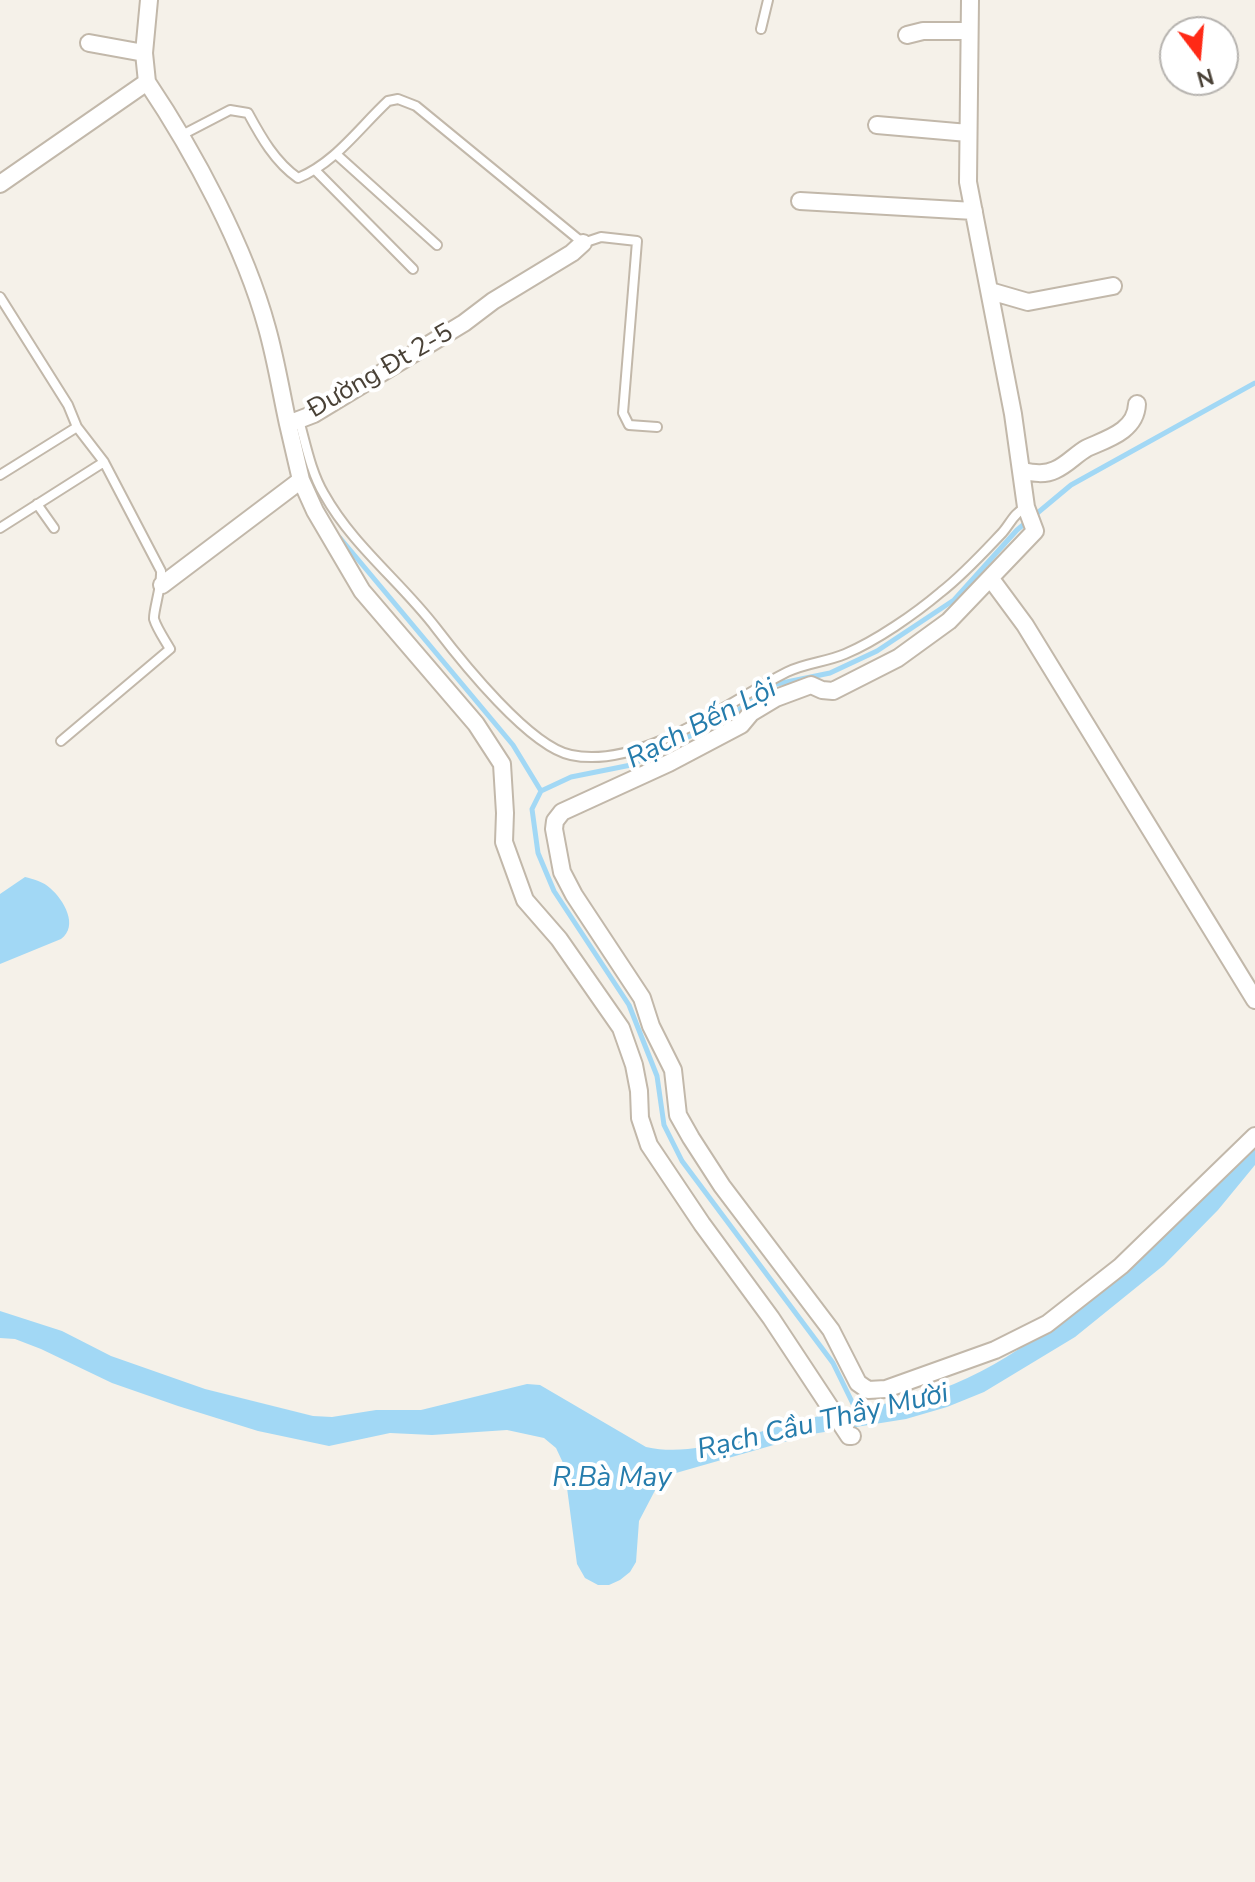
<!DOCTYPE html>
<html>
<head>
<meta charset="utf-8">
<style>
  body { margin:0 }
  #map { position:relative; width:1255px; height:1882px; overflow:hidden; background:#f5f1e9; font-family:"Nunito Sans",sans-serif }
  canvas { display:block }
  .north { position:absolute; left:1159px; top:16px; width:80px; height:80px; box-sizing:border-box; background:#fff; border:2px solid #b6b3af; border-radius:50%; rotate:164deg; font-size:22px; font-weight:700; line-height:32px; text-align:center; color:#494136 }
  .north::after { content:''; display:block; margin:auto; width:28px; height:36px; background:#ff2a16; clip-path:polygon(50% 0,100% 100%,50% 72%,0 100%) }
</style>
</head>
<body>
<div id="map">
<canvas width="1255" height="1882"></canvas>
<div class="north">N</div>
</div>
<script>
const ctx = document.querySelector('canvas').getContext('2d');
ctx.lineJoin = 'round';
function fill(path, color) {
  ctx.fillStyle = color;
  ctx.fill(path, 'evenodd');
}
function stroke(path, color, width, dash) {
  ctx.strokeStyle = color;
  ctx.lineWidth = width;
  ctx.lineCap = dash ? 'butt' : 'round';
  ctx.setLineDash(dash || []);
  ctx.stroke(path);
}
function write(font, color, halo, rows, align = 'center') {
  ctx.font = font + ' "Nunito Sans",sans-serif';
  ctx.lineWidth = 8;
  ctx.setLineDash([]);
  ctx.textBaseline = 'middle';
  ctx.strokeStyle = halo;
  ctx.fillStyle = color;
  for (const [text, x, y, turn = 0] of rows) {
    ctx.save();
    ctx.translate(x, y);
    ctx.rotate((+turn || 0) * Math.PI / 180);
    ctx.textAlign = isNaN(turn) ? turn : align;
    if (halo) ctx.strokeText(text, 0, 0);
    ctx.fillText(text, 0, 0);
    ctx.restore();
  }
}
fill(new Path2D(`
  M25 877C33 879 44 882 50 888 64 900 79 926 61 939L0 964V894Z
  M1255 1141V1165L1218 1210 1164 1265 1075 1337 984 1392 947 1407 906 1419 812 1434 662 1477 639 1521 636 1562 630 1572 620 1580 609 1585H598L585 1578 577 1564 564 1465 556 1448 544 1438 507 1430 432 1435 390 1433 329 1446 258 1431 178 1406 112 1383 41 1349 15 1339 0 1338V1311L62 1331 111 1356 205 1389 313 1416 332 1417 376 1410H421L527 1384 540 1385 646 1447C695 1458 748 1434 794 1422 847 1408 903 1405 954 1384 1027 1354 1087 1298 1144 1244 1181 1210 1218 1175 1255 1141Z`), '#a2d8f5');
stroke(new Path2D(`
  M340 538 513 745 541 791
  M858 1414 833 1363 682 1161 664 1125 657 1076 629 1005 554 891 538 853 532 809 541 791 571 777 631 765 723 720 777 684 830 673 877 651 954 600 1017 530 1071 485 1255 383`), '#a2d8f5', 5);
const lane = new Path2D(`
  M761 29 768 0
  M180 136 230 110 248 113C261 137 275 162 298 178 335 163 359 128 388 101L398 99 416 106 583 243 601 237 637 241 623 413 629 425 657 427
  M336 154 437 245
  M316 171 413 269
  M0 297 68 405 77 427 104 462 161 571C162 585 153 612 154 619 157 629 165 640 170 649L61 741
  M299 420C306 445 311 472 324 494 353 546 401 582 436 628 462 662 530 747 571 755 641 770 727 702 787 672 805 663 826 662 845 654 876 641 915 614 941 592 963 575 983 553 1002 533 1010 524 1014 513 1026 507
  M0 475 77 427
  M37 504 54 528
  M0 528 104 462`);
const street = new Path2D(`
  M970 0 968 182 1013 414 1026 507 1035 531 949 621 898 658 833 691 822 690 811 685 776 698 751 713 741 725 669 763 562 812 555 821 554 829 562 872 574 895 642 998 651 1026 673 1070 678 1115 691 1138 722 1186 831 1330 858 1383 868 1390 886 1389 995 1350 1047 1324 1121 1266 1255 1136
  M907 35 923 31H969
  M89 43 144 53
  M147 82C194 152 245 247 267 328 276 360 281 392 288 424L314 414 464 323 493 301 572 253 583 243
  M877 125 968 133
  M0 184 147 82 144 53 149 0
  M800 201 974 211
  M990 291 1028 302 1113 286
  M288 424 301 480 315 511 362 591 476 724 502 764 505 813 504 842 525 900 559 939 621 1028 634 1065 639 1091 640 1118 649 1145 702 1224 771 1318 849 1436H852
  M1022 471C1033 473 1045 475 1055 470 1067 465 1076 454 1087 448 1107 439 1136 431 1137 404
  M991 579 1025 625 1255 1000
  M162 585 301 480`);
stroke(lane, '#c2b8aa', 12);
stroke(street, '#c2b8aa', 20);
stroke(lane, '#fff', 8);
stroke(street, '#fff', 16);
write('26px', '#494136', '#fff', [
  ["Đường Đt 2-5",381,372,-30]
]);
write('italic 28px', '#257cac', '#fff', [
  ["Rạch Bến Lội",702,725,-27],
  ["Rạch Cầu Thầy Mười",823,1423,-13],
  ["R.Bà May",612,1479]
]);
</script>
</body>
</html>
